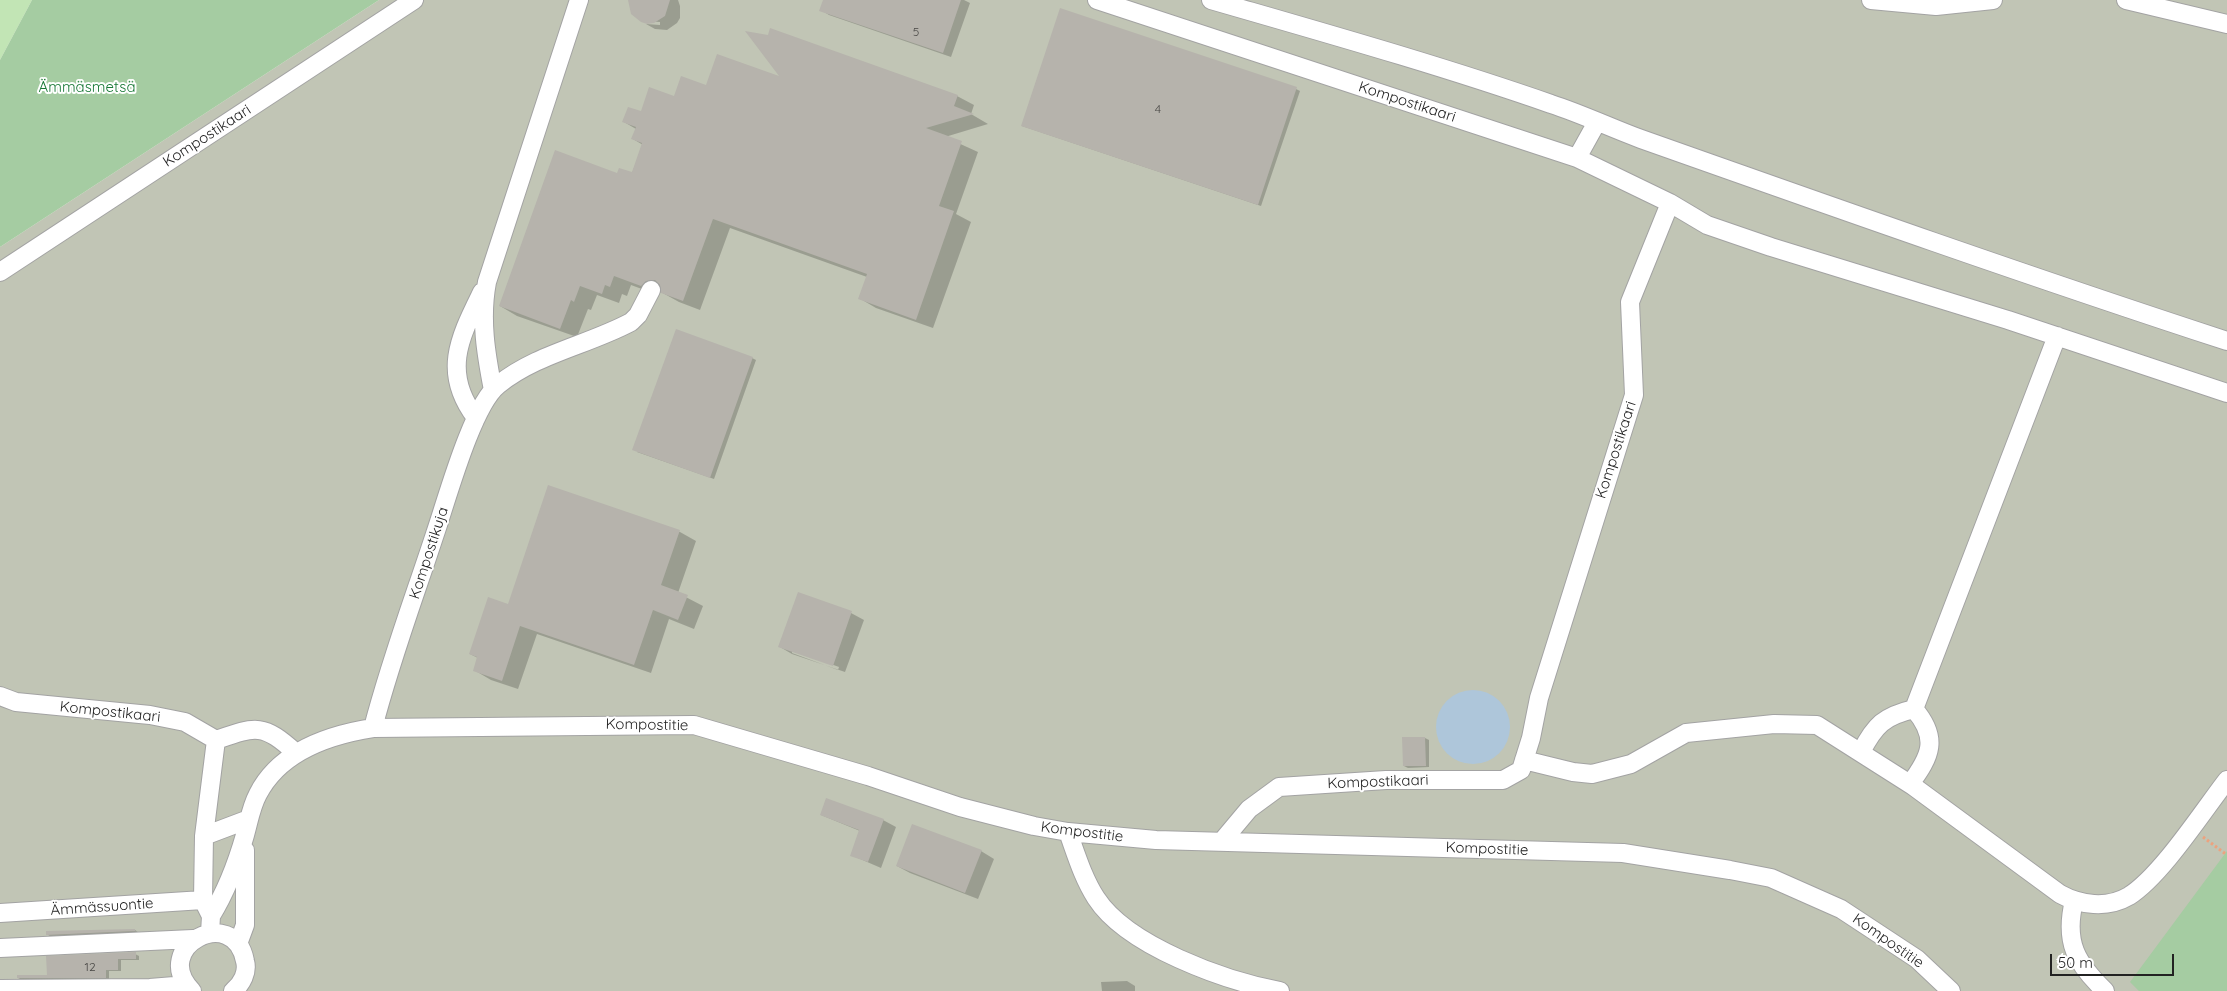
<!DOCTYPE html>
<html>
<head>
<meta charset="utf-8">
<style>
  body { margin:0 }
  #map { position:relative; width:2227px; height:991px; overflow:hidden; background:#f1f0e9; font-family:Quicksand,sans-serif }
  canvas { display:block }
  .scale { position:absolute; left:2050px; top:954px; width:124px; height:22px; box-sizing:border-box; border:2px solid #222; border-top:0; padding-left:6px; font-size:15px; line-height:18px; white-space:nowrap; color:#222; -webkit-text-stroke:4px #fff; paint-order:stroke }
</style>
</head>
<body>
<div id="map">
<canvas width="2227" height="991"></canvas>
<div class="scale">50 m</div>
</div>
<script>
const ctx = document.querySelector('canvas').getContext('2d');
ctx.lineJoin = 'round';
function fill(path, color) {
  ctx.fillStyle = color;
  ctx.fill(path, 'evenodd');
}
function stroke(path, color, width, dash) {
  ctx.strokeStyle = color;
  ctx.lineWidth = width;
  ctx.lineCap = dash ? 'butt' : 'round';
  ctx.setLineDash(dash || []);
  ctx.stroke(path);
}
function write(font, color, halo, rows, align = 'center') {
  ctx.font = font + ' Quicksand,sans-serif';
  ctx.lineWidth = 4;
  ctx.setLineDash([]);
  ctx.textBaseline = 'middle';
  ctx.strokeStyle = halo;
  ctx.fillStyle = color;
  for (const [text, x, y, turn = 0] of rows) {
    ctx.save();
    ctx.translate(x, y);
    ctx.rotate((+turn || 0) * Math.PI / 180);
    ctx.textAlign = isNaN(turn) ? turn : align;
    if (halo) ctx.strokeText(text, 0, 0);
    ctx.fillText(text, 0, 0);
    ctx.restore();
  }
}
fill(new Path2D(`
  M379 0H2227V991H0V247Z`), '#c1c5b5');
fill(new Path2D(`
  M0 0H32L0 60Z`), '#c2e5b5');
fill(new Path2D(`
  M32 0H379L0 247V60Z
  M2227 851V991H2139L2130 982Z`), '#a5cca2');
fill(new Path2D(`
  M1436 727a37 37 0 1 1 74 0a37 37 0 1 1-74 0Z`), '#aec6da');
fill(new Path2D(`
  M631 0H678L680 6V18L677 23 667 30 655 29 646 24 660 25V22L645 21Z
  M824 0H964L970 3 951 57 829 15 821 10Z
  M782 78 957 96 974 105 971 114 988 124 945 137 978 152 956 214 971 222 933 328 876 308 859 298 867 277 730 228 700 310 679 302 661 292 658 295 631 285 627 296 622 294 619 303 597 295 591 310 588 309 577 337 517 316 500 306 618 175 632 173 643 145 633 139 636 129 624 122 675 97 706 86Z
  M1296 89 1300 91 1261 206 1022 126Z
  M752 358 756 360 714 479 637 452Z
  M549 487 680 532 696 541 678 593 703 606 694 629 669 619 651 673 537 634 518 689 491 680 474 670 478 658 470 654 509 606Z
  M851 613 864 620 845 672 792 654 780 647ZM792 650 839 667 838 670 792 653Z
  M1425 738 1429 740V767L1408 768 1404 766Z
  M821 815 883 820 896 827 881 868 851 855 860 831Z
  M981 851 994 859 978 899 910 873 897 866Z
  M135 930 139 933 51 937 47 934Z
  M135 954 139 956V960H121V971H109V979L22 980 18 978 48 976Z
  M1127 981 1135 986V991H1102L1101 982Z`), '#0003');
fill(new Path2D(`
  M628 0H670L665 16 654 23 647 24 641 22 631 14Z
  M823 0H961L943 53 819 11Z
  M1060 8 1297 87 1258 205 1021 126Z
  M770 28 958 95 954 106 974 114 926 128 962 141 939 206 954 211 916 320 858 299 867 274 713 219 683 301 661 293 660 285 655 280 646 281 641 286 614 276 610 287 605 285 602 294 580 286 574 302 571 300 560 329 499 306 555 150 617 173 619 168 632 172 642 143 631 139 636 127 622 122 628 107 641 111 649 87 674 96 681 76 706 85 717 54 779 76 745 31 768 35Z
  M676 329 753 357 710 478 632 450Z
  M548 485 680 530 661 585 688 595 678 620 653 610 634 665 520 626 502 681 473 671 477 657 469 654 488 597 508 604Z
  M798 592 852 611 833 666 778 647Z
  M1402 737H1425L1426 766H1403Z
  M826 798 884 819 868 862 850 856 859 830 820 815Z
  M912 824 982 850 965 893 896 866Z
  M135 929V931L46 935V931Z
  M136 952V959H118V970H106V978H17V975H47L46 956Z`), '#b6b3ac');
const minor = new Path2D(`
  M1097 0 1577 158 1670 203 1630 302 1634 395 1539 698 1531 738 1521 770 1503 780H1386L1279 787 1249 809 1223 840
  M1211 0C1325 33 1439 65 1551 104 1582 114 1611 128 1641 139 1836 208 2031 277 2227 341
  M1871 0 1936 6 1993 0
  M2126 0 2227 24
  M1577 158 1597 122
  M1670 203 1707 225 1771 247 2008 320 2227 393
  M0 272 414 0
  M493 390C486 354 480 319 487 282L579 0
  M476 418C441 372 460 337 482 292
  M0 696 16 702 150 715 185 722 216 740
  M373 728C390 662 414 598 435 534 447 499 472 406 498 385 536 354 588 345 631 322L638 315 651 290
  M1861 752C1875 725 1884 716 1914 709L2057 336
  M1524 760 1573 772 1592 774 1631 764 1686 733 1774 724 1817 725 1913 786 2060 894C2080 905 2107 909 2129 896 2161 876 2203 811 2227 780
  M1910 784C1931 756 1939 738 1914 709
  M1068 832C1076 854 1083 878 1096 898 1127 946 1225 981 1280 991
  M204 836 249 819
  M2074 901C2064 942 2076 963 2105 991
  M0 913 203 900
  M211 916C227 890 237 863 245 835 249 821 251 807 258 794 280 751 328 735 373 728L694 725 868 776 960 807 1034 826 1068 832 1156 840 1623 853 1730 870 1771 878 1841 909 1917 959 1951 991
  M210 933 211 916 203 900 204 836 216 740C256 726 263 723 296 753
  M238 944 245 925V850
  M0 948 193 939
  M0 989 150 988 187 985
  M192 991C149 947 234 903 245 961 248 972 242 984 233 991`);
stroke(minor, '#a3a3a3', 20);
stroke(new Path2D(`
  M2203 837 2227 855`), '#eda27e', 3, [2.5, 2.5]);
stroke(minor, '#fff', 18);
write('12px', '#474644', null, [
  ["5",916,32],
  ["4",1158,109],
  ["12",90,967]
]);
write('15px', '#177835', '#fff', [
  ["Ämmäsmetsä",87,87]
]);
write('15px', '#222', '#fff', [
  ["Kompostikaari",1407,102,18],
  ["Kompostikaari",207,136,-33],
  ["Kompostikaari",1616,450,-72],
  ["Kompostikuja",429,553,-72],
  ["Kompostikaari",110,712,6],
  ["Kompostitie",647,725,1],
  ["Kompostikaari",1378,782,-2],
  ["Kompostitie",1082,832,7],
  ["Kompostitie",1487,849,2],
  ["Ämmässuontie",102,907,-4],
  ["Kompostitie",1888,941,35]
]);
</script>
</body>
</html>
